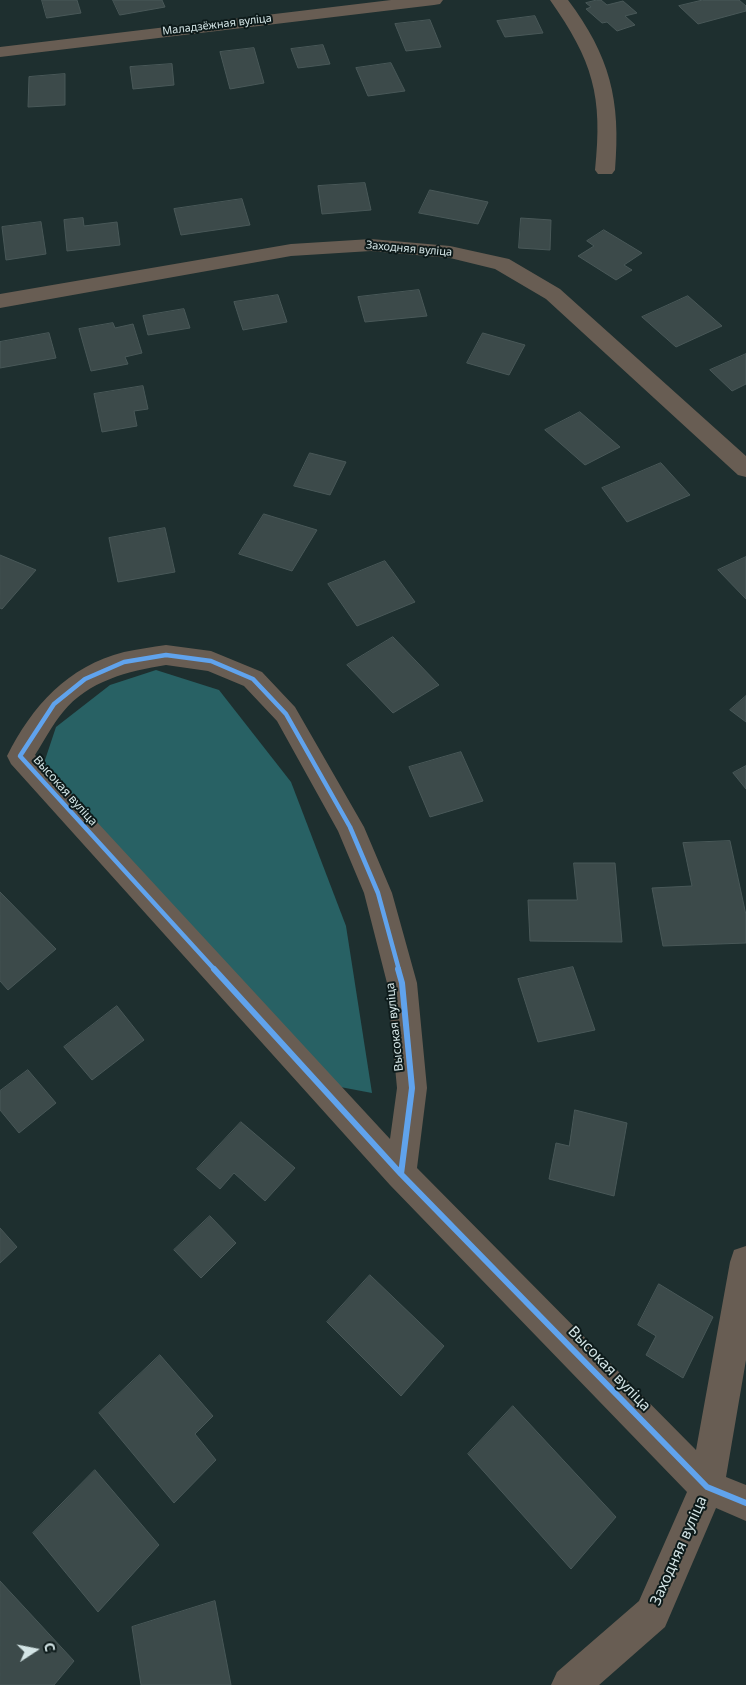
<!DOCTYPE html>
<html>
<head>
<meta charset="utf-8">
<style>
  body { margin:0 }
  #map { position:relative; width:746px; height:1685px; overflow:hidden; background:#1e2f2f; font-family:"Noto Sans",sans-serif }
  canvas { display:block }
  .north { position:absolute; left:10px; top:1625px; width:50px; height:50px; -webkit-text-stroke:4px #0d1a1a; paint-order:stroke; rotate:79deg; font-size:14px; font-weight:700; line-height:20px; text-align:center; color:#d3e4e5 }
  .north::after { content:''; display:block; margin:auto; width:18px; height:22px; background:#d3e4e5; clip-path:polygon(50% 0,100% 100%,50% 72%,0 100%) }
</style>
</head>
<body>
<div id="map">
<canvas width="746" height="1685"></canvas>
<div class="north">С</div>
</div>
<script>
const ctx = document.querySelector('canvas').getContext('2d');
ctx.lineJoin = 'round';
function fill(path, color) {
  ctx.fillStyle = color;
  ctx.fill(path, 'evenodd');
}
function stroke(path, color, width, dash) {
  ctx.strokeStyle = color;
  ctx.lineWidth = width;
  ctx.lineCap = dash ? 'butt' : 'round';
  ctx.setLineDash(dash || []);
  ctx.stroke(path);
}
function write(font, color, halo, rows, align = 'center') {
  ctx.font = font + ' "Noto Sans",sans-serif';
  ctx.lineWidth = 4;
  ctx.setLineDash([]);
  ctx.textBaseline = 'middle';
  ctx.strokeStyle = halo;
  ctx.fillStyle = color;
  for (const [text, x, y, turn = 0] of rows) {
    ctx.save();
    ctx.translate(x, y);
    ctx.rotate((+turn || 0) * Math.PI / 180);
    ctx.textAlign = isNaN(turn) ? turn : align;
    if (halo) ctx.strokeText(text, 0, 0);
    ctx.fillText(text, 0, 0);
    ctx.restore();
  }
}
fill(new Path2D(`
  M156 670 219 690 291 782 346 926 372 1093 319 1083 36 787 56 727 110 685Z`), '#286164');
const building = new Path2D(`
  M42 0H77L81 13 47 18Z
  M113 0H162L165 7 120 15Z
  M597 0H601L607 5 623 1 637 13 625 16 635 25 617 31 607 22 602 23 586 9 591 7 586 3Z
  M703 0H739L746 6V11L698 24 679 6Z
  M535 16 543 33 505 37 497 21Z
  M430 20 441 47 406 51 395 24Z
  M323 45 330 64 298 68 291 49Z
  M254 48 264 83 230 89 220 52Z
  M391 63 405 91 368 96 356 68Z
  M172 64 174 85 133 89 130 67Z
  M65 74V105L28 107 29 77Z
  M365 183 371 210 322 214 318 186Z
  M430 190 488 202 478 224 419 213Z
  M242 199 250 225 181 235 174 209Z
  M83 218 84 226 117 222 120 245 67 251 64 220Z
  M521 218 551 220 550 250 519 248Z
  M41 222 46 254 6 260 2 227Z
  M604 230 642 253 624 265 632 270 616 280 578 256 594 246 587 241Z
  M419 290 427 316 365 322 358 297Z
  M278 295 287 322 243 330 234 302Z
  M688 296 722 326 676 347 642 317Z
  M184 309 190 328 148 335 143 316Z
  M113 323 115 328 133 324 142 353 125 357 128 364 91 371 79 329Z
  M49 333 56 358 0 368V342Z
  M483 333 525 345 509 375 467 363Z
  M746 354V384L732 391 710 370Z
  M143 386 148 409 134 411 137 426 102 432 94 394Z
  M580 412 620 447 585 465 545 430Z
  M310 453 346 462 330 495 294 486Z
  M661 463 690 495 627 522 602 488Z
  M264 514 317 530 292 571 239 554Z
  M165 528 175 572 118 582 109 538Z
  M0 555 36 570 2 609 0 608Z
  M746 557V599L718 570Z
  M385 561 415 602 357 626 328 584Z
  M393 637 439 685 393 713 347 665Z
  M746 696V722L730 710Z
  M461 752 483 801 430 817 409 767Z
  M746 766V789L733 773Z
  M730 841 746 915V943L663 946 652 888 692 886 683 843Z
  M574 863H615L622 942 530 941 528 900H577Z
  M0 892 56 949 8 990 0 981Z
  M573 967 595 1030 538 1042 518 979Z
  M117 1006 144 1040 92 1080 64 1047Z
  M28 1070 56 1103 19 1133 0 1110V1091Z
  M575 1110 627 1123 614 1196 549 1179 556 1143 569 1146Z
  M241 1122 295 1168 265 1201 234 1173 220 1189 197 1169Z
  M210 1216 236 1243 201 1278 174 1250Z
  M0 1228 17 1247 0 1263Z
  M370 1275 444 1346 401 1396 327 1322Z
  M659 1284 713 1317 683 1378 646 1355 656 1336 638 1325Z
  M160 1355 213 1416 195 1434 216 1460 174 1503 99 1413Z
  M513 1406 616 1517 571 1569 468 1454Z
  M95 1470 159 1545 98 1612 33 1533Z
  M0 1581 74 1661 54 1685H0Z
  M215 1601 231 1685H141L132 1627Z`);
fill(building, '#3c4a4a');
stroke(building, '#495858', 1);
fill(new Path2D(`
  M391 0H443L440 4 434 5 0 57V47Z
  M550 0H568C610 56 621 100 615 170L612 174H598L595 170C603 96 593 61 550 0Z
  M371 239 450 246 509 259 560 289 746 456V477L738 475 546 299 495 269 450 258 371 251 291 256 0 308V294L291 244Z
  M166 645 211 651 262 672 295 707 364 827 392 893 417 983 427 1088 417 1168 696 1450 730 1262 734 1250 746 1246V1360L726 1477 746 1485V1521L716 1508 665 1627 599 1685H551L557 1672 639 1601 687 1492 390 1185 11 764 7 756C32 706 68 666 124 652 138 649 152 647 166 645ZM166 665 208 671 244 686 277 721 338 831 364 893 387 983 397 1088 390 1139 35 755C44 741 52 725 63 712 88 681 128 671 166 665Z`), '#685d53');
stroke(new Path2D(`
  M215 970 20 756 54 704 85 679 124 662 166 655 211 661 253 679 286 714 350 827 378 893 399 970`), '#60a3ed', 4.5);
stroke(new Path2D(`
  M214 969 401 1174
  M398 969 402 983 412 1088 401 1174
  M401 1174 707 1487 746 1503`), '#60a3ed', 6);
write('11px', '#d3e4e5', '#0d1a1a', [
  ["Маладзёжная вуліца",217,25,-7],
  ["Заходняя вуліца",409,249,5]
]);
write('12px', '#d3e4e5', '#0d1a1a', [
  ["Высокая вуліца",65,791,48],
  ["Высокая вуліца",395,1027,-96]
]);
write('15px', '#d3e4e5', '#0d1a1a', [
  ["Высокая вуліца",609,1369,46],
  ["Заходняя вуліца",679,1551,-66]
]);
</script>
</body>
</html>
